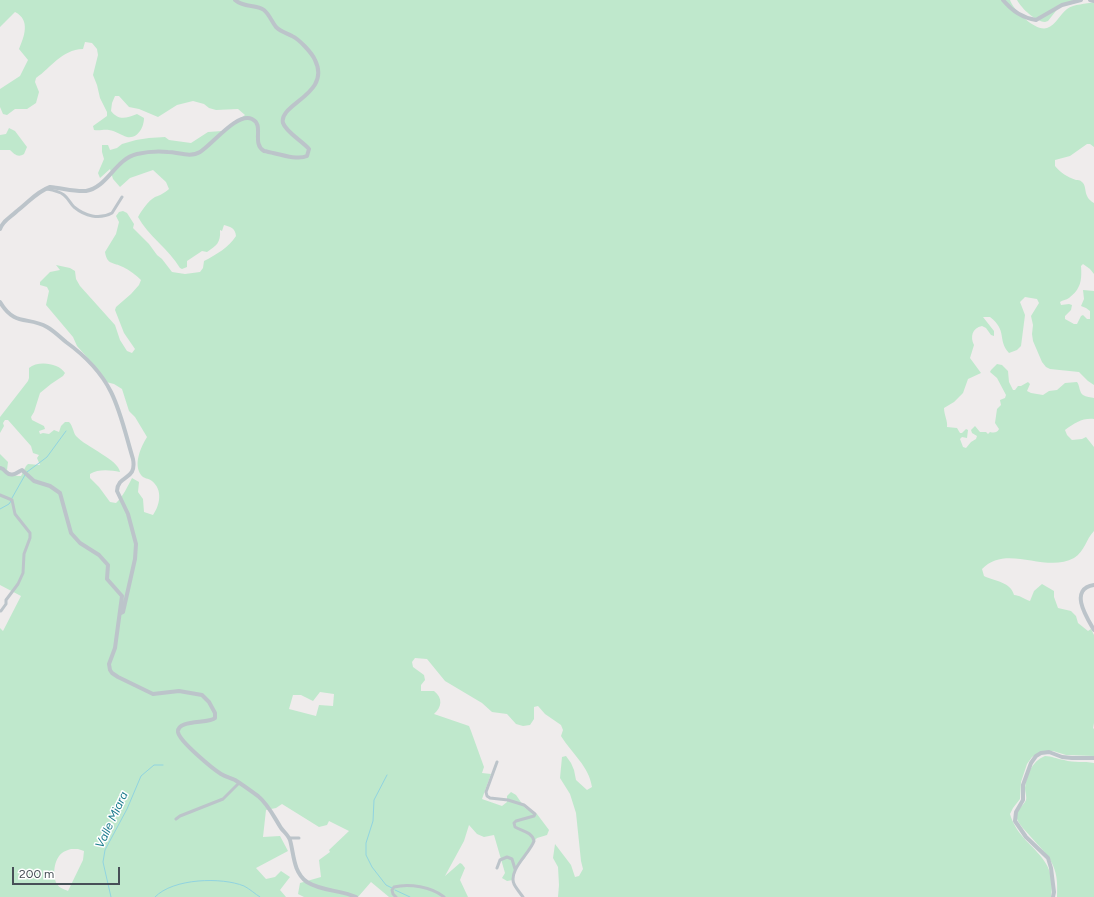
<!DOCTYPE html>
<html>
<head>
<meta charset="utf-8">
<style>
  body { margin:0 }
  #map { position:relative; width:1094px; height:897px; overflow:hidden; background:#efecec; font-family:Figtree,sans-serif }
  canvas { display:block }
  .scale { position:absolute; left:12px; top:867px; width:108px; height:18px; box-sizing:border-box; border:2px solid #475057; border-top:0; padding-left:5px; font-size:12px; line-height:14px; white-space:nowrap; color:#475057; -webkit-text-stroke:3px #fff; paint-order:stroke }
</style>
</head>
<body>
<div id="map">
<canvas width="1094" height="897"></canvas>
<div class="scale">200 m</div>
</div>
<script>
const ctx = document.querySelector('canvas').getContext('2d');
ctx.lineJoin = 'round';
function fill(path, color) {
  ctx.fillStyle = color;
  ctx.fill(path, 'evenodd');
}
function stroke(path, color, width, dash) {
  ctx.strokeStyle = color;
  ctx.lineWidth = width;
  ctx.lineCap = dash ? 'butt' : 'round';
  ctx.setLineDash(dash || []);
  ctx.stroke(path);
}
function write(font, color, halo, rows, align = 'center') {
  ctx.font = font + ' Figtree,sans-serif';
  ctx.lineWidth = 3;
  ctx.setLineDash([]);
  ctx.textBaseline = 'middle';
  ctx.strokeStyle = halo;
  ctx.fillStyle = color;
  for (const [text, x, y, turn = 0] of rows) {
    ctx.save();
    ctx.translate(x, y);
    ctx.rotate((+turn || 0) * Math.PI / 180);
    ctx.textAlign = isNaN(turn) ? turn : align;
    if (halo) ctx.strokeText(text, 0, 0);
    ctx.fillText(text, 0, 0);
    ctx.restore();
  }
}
fill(new Path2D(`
  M0 0H1010C1013 10 1036 32 1047 28 1056 25 1060 14 1067 9 1074 4 1086 4 1094 2V147L1090 144H1087L1070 156 1055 160V166C1061 173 1067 177 1076 180 1078 180 1080 180 1082 182 1088 187 1082 196 1094 203V274L1090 269 1083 264 1081 266C1082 280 1081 289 1069 298 1066 300 1063 300 1060 302L1061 305 1069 304 1072 305 1071 310 1065 316V319L1074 324H1077L1081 316 1083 315 1087 319H1090V311L1086 308 1081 306 1084 299 1083 290 1094 291V385L1088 381 1079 372 1050 369 1046 367 1042 362 1033 341 1032 334 1033 325 1031 316 1039 303 1037 299 1025 297 1020 302 1025 315 1021 346 1017 350 1009 353C997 340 1008 331 990 317H983L994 331V336L991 335 986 328 982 326C972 328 970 337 974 345L970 358 981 373 968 379 963 393 954 402 944 408C944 415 948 421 947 427L957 428 960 433H962L966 429 968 430 967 438 962 437 960 439 963 447 966 448 971 442 976 439 977 436 972 433 971 430 975 426 980 432H986L988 434 990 432C994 433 997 433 999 429L995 423 997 409 1001 405 1000 400 1005 398 1006 395 997 378 990 372 991 370 997 364 1002 365 1008 371 1009 382 1013 390H1015L1018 386H1021L1028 382 1030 384 1027 391 1031 393 1043 395 1049 391 1057 390 1065 383 1077 382C1080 386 1079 392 1083 395 1086 397 1091 397 1094 398V419C1082 418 1075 423 1065 430L1067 435 1072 440 1082 439 1086 437 1094 447V531C1086 539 1085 551 1074 558 1045 574 1007 543 982 569L984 576C994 581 1011 582 1014 595 1019 595 1024 599 1030 601L1034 591 1042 584 1054 591V597L1058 608 1071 611 1076 616 1078 623 1088 631 1091 629 1094 635V723L1093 728 1094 729V756L1066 755 1053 751H1044L1032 757 1027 764 1021 782 1020 799 1013 808 1010 814C1020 849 1059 853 1051 897H558L559 885 558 867 553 858 555 844 571 865 575 877 579 876 583 869 581 861 576 813 570 794 560 778 562 757 566 756 571 763 574 770 576 780 587 790 592 787C589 766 572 754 561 736L563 730 561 725 545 714 538 706 534 707V719L530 725 523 726 516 724 507 714 492 712 482 703 445 681 427 659 415 658 412 662 413 667 424 675 425 680 421 685V691H434C443 698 442 707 434 714L469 726 471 731 484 767 482 773 491 774 482 799 502 806 507 802V796L511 792 516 795 525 808 537 814 549 830 547 835 537 838 532 843 525 858 517 867 513 880 507 881 502 878 505 873 494 835 484 837 477 834 469 825 464 841 445 876 460 863 462 864 465 868 460 880 468 897H389L371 882 358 897H304L298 894 300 883 321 877 319 860 330 852 329 850 349 831 329 821 327 825 319 827 282 804 276 808 266 810 263 837 280 836 288 851 256 868 266 879 275 877 281 871 290 877 280 890 286 897H0V628L3 631 21 596 0 585V454L8 462 7 470C11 475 14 476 21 476L26 466 28 464 40 465 37 458 39 455 33 453 31 446 8 420H5L3 423 4 426 0 433V417L28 381 29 378V368C38 360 59 363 65 373L63 376 51 384 40 393 34 412 31 417 32 420 44 426 45 429 39 431 40 434 43 433 49 434 54 430 59 432 61 426 65 422H69C73 426 73 432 76 436 86 447 119 460 120 472 110 470 98 469 90 474V478L99 487 110 502 116 503C122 498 128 486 132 478L139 482 138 492 143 499 144 512 153 515C160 505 163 490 152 481 148 478 144 479 141 475 133 464 141 447 147 437L135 417 129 411 122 389 114 384 106 382 99 371 77 346 73 337 46 305 49 291 47 287 40 285V282L50 272 60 270 56 265 70 268 75 271 76 279 80 286 115 325 120 340 127 351 132 353 135 349 124 333 115 310 116 307 131 294 139 285 141 280C136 275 129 270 123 267 113 262 107 265 105 252L116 234 119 222 116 216 119 212 123 211 127 213 134 224 133 228 149 244 157 255 162 259 172 272 185 274 200 272 203 268 204 261C216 255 229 247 236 236 235 228 231 227 224 225L222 231 220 230C221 243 216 246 207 252L202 251 187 261V267L182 269 180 268C169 249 148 236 138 217 142 210 148 201 155 197 161 195 164 193 169 189L166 182 153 170 130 178 120 187 113 179 110 169 100 178 98 173 104 159 102 152V145H108L110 150 117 148 122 144 136 140 149 138 165 137 169 140 191 143 208 132 222 131 245 115 238 109 216 110 209 108 204 104 193 101 177 105 158 117 139 109 129 107 119 96H115L112 103 111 111C119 121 126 118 137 114L144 118C144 127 138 139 127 137 121 135 116 131 109 130 104 129 100 131 94 130L93 126 107 116V112L100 98 97 85 93 75 98 55 97 49 92 43 85 42 83 49C61 50 52 67 36 78L35 82 39 92 36 103 27 109H15L7 115 3 114 0 107V89L20 76 28 60 19 49C24 37 31 20 15 12L0 27ZM320 692 334 694 333 706 319 705 316 716 289 709 293 695H301L313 701ZM71 849H78L84 851 83 860 68 891C64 889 59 888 57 884 52 876 54 859 62 853 64 851 68 850 71 849Z
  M1017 0H1074L1059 7 1048 21 1045 22C1035 21 1022 9 1017 0Z
  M9 128 15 131 27 147 24 154C18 158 14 154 10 150H0V135L6 134Z
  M1045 756C1052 756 1057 759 1064 760 1074 763 1084 761 1094 763V897H1057C1059 865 1050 858 1030 836 1025 830 1020 826 1017 819 1014 810 1023 807 1026 800 1027 797 1025 792 1025 788 1026 775 1032 761 1045 756Z`), '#bfe8cc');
stroke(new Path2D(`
  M27 472 47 457 66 431
  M12 498 25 475
  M0 509 9 504 11 501
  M387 775 374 800 373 821 366 843V855L372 867 386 885 392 888
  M395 890 410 897
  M111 897 103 862 105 850 127 809 141 776 154 765H163
  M155 897C173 878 222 877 244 886 250 889 255 894 260 897`), '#91d4e0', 1);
stroke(new Path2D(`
  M46 189C52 190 59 191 64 195 68 198 70 203 74 207 85 216 99 220 112 213L122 197
  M0 495 12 500 15 514 30 533V538L24 554 23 573 18 584 6 600V604L1 611H0
  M497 762 486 792 487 796 490 798 508 800 524 805 535 814 534 816 516 821 514 823 515 827C522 831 532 832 534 841 530 853 508 870 514 884 516 888 520 893 523 897
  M176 819 180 816 223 799 239 783
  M289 838H299
  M497 868 500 860 507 857 512 859 515 869
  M396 897 393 894 392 890 394 887C409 883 432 887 444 897`), '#bcc4ca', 3);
stroke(new Path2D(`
  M1003 0C1012 11 1022 18 1036 20L1062 5 1081 0
  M1090 0 1094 1
  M0 229C3 220 11 217 17 211 29 202 36 192 50 187 62 188 75 192 86 191 108 187 115 159 137 154 146 152 158 151 168 152 178 152 190 158 200 152 213 144 237 112 252 119 265 125 251 143 264 151 276 153 297 161 307 156L309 149C302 141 286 132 283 123 278 104 332 94 315 60 312 53 299 39 292 36 287 33 281 32 276 27 272 22 269 14 264 10 256 4 244 8 235 0
  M0 302C15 327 28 316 47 327 54 331 60 337 66 342 84 355 101 372 111 392 121 412 126 436 133 459 137 481 118 474 117 491L128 514 136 544 135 559 123 612 121 613
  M0 468C6 470 1 468 6 472 12 478 17 472 22 470L34 481 50 486 60 493 71 533 80 543 99 555 108 565 107 579 122 596 115 648 109 664 110 670 112 673 118 677 153 694 179 691 202 695 209 702 215 713V718C209 724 177 719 178 732 179 741 213 769 221 774 226 777 231 778 235 780 243 785 251 791 258 796 268 804 274 817 281 828 284 832 288 835 290 840 294 854 293 872 307 882 321 891 340 890 356 897
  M1094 585C1068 589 1087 618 1094 630
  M1053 897 1054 892 1051 868 1048 858 1026 837 1015 821 1016 812 1023 800V785L1031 763 1036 756 1041 753 1049 752 1062 757 1072 758H1094`), '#bcc4ca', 4);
write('italic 12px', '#1c7c8d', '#fff', [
  ["Valle Miara",112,820,-65]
]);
</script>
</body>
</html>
